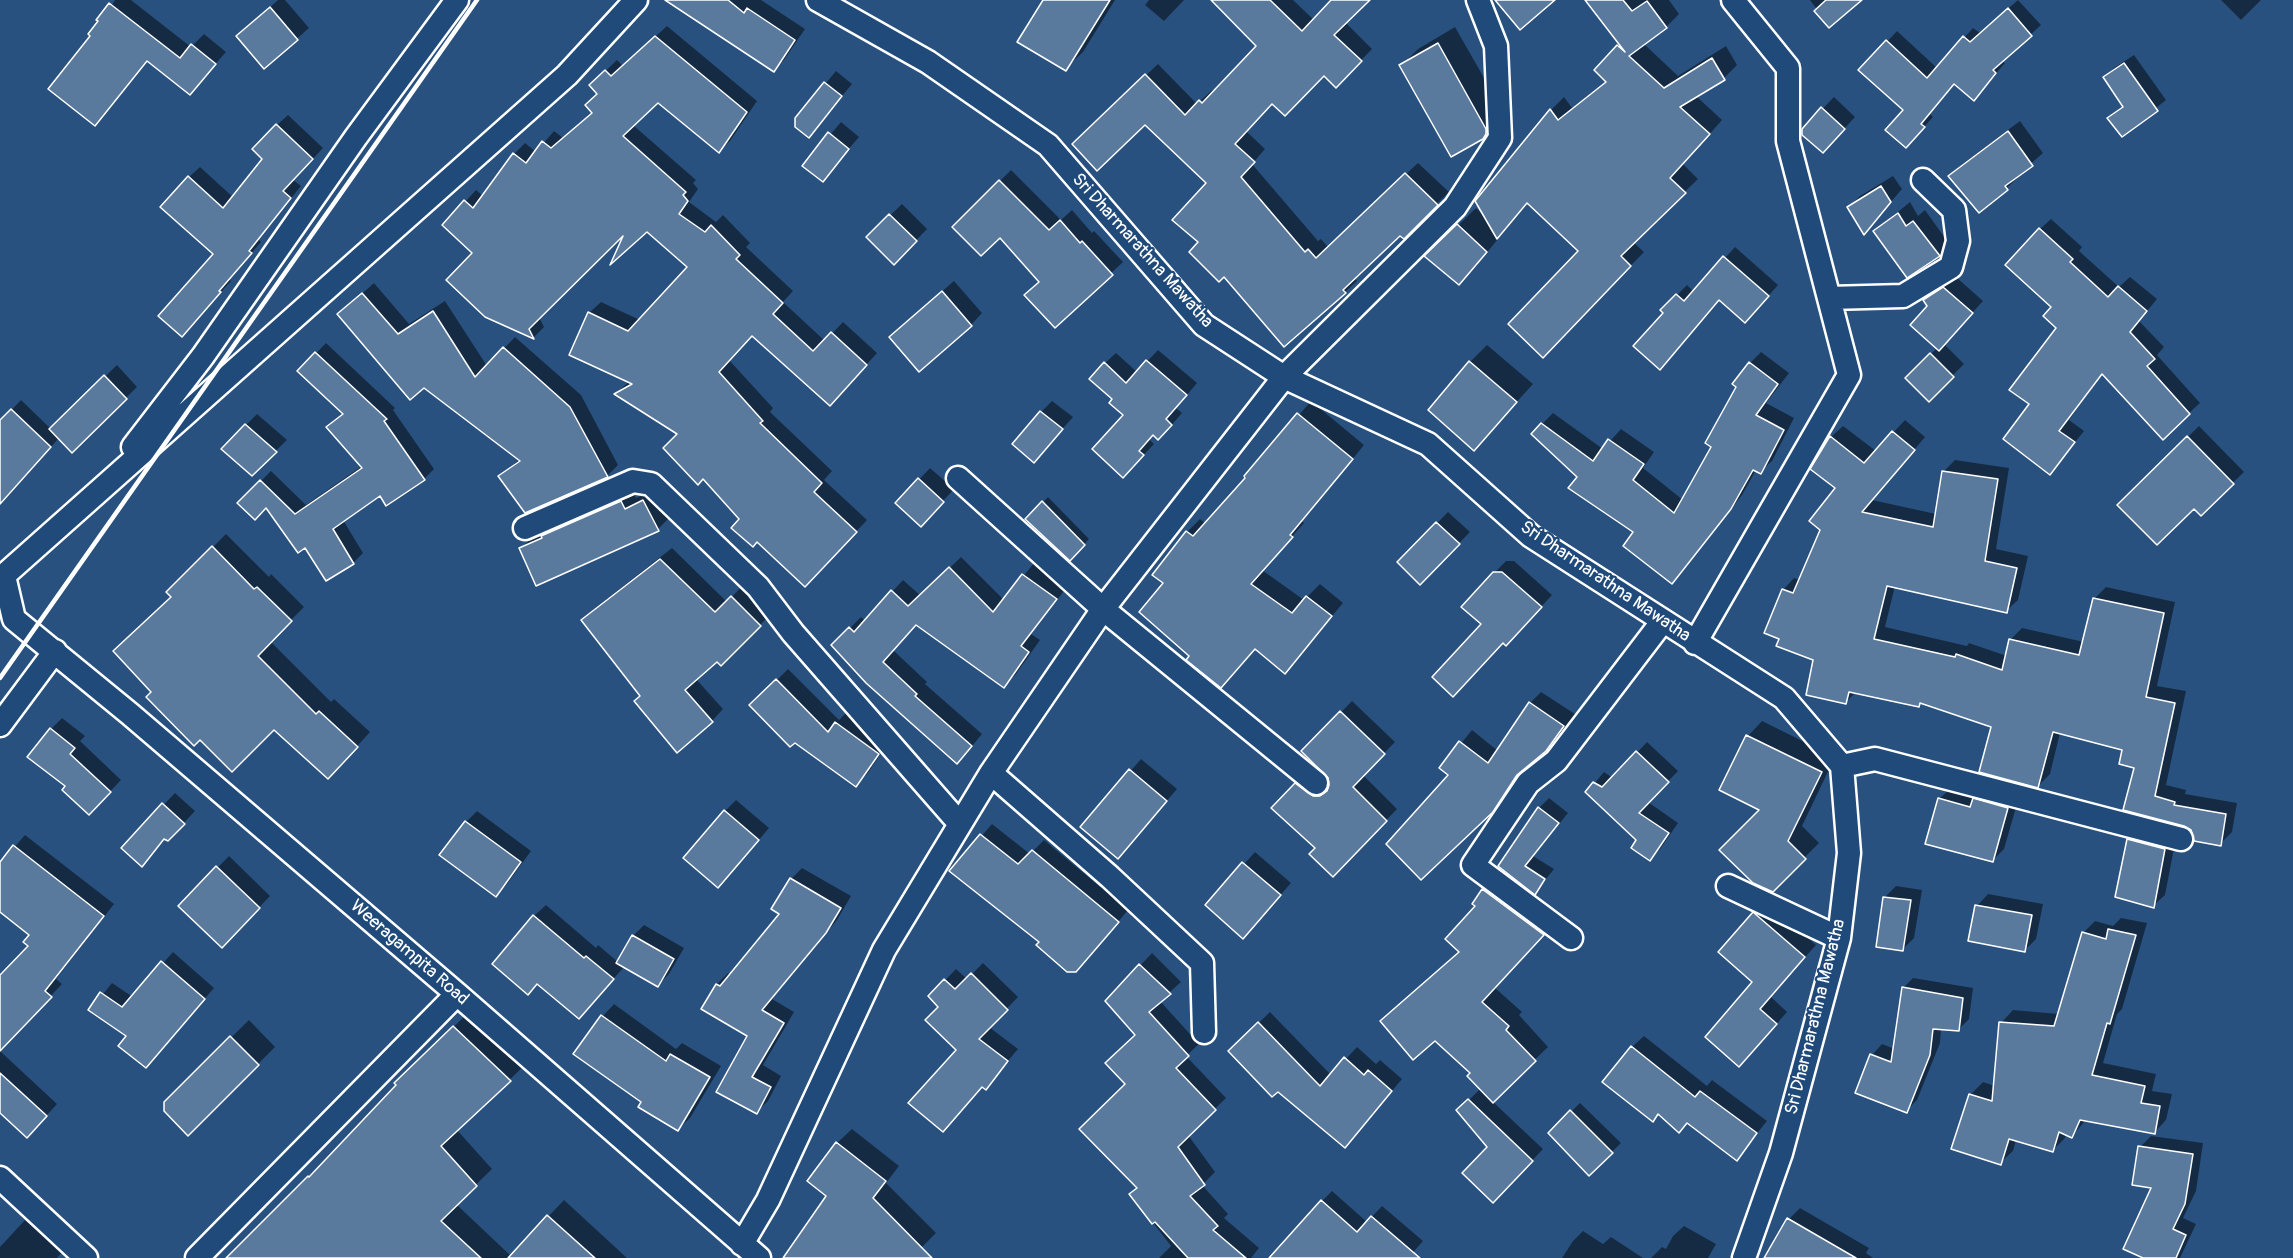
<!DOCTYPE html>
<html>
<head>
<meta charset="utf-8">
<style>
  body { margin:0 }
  canvas { display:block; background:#28517f }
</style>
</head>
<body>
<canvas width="2293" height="1258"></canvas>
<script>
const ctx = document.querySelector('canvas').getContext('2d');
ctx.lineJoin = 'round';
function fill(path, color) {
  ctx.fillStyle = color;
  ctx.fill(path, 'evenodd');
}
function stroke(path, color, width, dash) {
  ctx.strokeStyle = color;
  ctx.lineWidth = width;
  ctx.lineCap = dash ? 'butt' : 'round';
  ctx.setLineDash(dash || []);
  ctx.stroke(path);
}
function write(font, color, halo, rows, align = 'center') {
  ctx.font = font + ' Pangolin,sans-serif';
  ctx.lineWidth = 4.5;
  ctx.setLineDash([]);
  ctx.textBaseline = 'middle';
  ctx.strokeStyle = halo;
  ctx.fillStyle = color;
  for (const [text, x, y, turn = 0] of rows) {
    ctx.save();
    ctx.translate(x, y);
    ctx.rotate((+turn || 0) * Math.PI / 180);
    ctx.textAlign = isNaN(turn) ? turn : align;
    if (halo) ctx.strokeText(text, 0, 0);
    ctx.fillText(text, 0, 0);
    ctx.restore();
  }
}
fill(new Path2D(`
  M115 0H131L191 47 204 34 226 52 190 93 148 60 95 124 93 36Z
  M278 0H285L309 28 265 67 238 36Z
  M694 0H761L805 29 784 60 774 70Z
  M1045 0H1115L1083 52 1065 69Z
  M1149 0H1184L1164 21 1145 5Z
  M1213 0H1293L1314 20 1333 0H1368L1345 22 1372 49 1336 86 1324 74 1273 102 1246 131 1265 149 1252 164 1318 241 1321 239 1328 247 1418 163 1449 192 1403 237 1400 234 1354 277 1357 281 1345 292 1200 242 1208 183 1145 123 1086 132 1158 64 1197 104 1212 90 1215 92 1258 46Z
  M1587 0H1669L1679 14 1666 27 1643 43 1678 76 1726 46 1737 65 1724 78 1696 96 1722 120 1683 164 1698 179 1633 242 1644 252 1556 343 1580 251 1528 202 1476 266 1459 283 1427 256 1476 208 1485 217 1551 110 1564 97 1572 108 1607 81 1596 70 1620 44Z
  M1810 0H1860L1829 26Z
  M2018 0 2041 25 2002 61 2005 63 1974 99 1955 83 1930 114 1933 117 1915 137 1905 110 1861 70 1897 31 1937 68 1973 28 1980 33Z
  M2221 0H2261L2241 20Z
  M667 26 757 101 730 141 719 151 658 101 633 125 696 180 693 183 698 189 689 202 716 222 723 215 750 243 746 247 793 291 783 302 825 341 843 322 877 353 841 393 753 334 729 360 773 408 770 412 832 471 824 480 867 520 816 574 741 519 679 434 616 393 630 381 589 313 601 302 640 320 689 267 647 230H628L539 317 544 327 534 337 486 315 474 253 444 225 476 190 483 196 514 154 525 143 536 152 554 131 563 138 593 112 599 94 591 85 617 60 623 66Z
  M1455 27 1503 111 1500 120 1483 137 1401 66 1418 49Z
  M2134 55 2166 100 2122 135 2109 118 2124 105 2105 77 2114 68Z
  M836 71 852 84 809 136 796 119Z
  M1834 97 1855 117 1834 140 1803 129Z
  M288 115 323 148 293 180 301 186 258 239 261 242 229 279 231 281 192 324 215 254 189 177 200 167 234 198 264 158 277 125Z
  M2020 121 2043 153 2017 176 2018 177 2007 188 1950 176 1961 165Z
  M841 122 859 137 822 180 804 166Z
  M1011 170 1061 220 1072 210 1092 233 1094 231 1123 262 1055 326 1041 282 1000 236 954 227Z
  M1893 176 1902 189 1865 232 1849 207 1860 196Z
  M1910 202 1918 216 1925 210 1950 245 1939 256 1875 231Z
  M902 204 927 229 894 263 868 237Z
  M2051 219 2082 247 2079 251 2119 287 2130 277 2157 299 2139 321 2164 347 2157 355 2200 403 2189 413 2103 373 2069 420 2084 431 2050 473 2031 404 2058 327 2040 229Z
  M1735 247 1778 285 1755 311 1720 299 1665 313 1677 295 1687 285 1694 292Z
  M1956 277 1983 301 1944 344 1964 364 1929 399 1907 378 1938 347 1929 306 1925 300 1936 289Z
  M954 281 982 313 971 325 902 326Z
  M374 283 409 324 445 301 487 366 515 337 581 395 618 465 607 476H500L520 459 339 314Z
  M326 343 395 408 393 410 434 469 424 479 380 494 343 520 363 553 353 563 326 579 305 546 267 506 239 503 271 471 306 505 362 466 338 418 344 413 299 371Z
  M1487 345 1533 384 1474 449 1470 362Z
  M1158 350 1197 383 1176 408 1182 413 1169 428 1153 434 1149 439 1154 444 1134 465 1126 415 1114 399 1105 363 1116 353 1137 372Z
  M1761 352 1789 373 1766 403 1794 418 1772 461 1760 472 1756 470 1742 495 1683 570 1672 582 1636 532 1579 477 1542 424 1553 413 1603 449 1621 429 1654 452 1643 468 1683 500 1713 446 1750 363Z
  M117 365 137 387 72 451 59 438 0 502V422L21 400 51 429Z
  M1052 401 1073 417 1034 461 1041 412Z
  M1311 401 1364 445 1302 521 1304 523 1262 570 1304 600 1320 584 1343 603 1285 672 1256 648 1192 656 1165 583 1154 575 1187 532 1200 519 1206 524Z
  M257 414 287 440 252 474 246 425Z
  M1905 420 1925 437 1872 500 1936 514 1943 472 1955 460 2009 468 1996 549 2028 556 2018 600 2006 611 1895 586 1885 627 1967 646 1969 643 2007 656 2010 640 2022 628 2084 642 2094 599 2106 587 2175 602 2157 686 2186 691 2166 785 2186 790 2185 794 2237 803 2232 832 2220 844 2185 825 2125 809 2136 766 2124 749 2060 733 2050 774 2038 786 1993 726 1922 702 1919 705 1856 692 1846 702 1815 659 1781 638 1783 590 1794 578 1800 580 1837 488 1831 437 1843 426 1876 451Z
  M2199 426 2244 472 2201 514 2194 507 2119 505Z
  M930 468 954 489 932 513 897 503Z
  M655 489 669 518 658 529 521 549 532 537 632 491 636 498Z
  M1048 497 1089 539 1070 559 1027 519Z
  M1448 512 1470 532 1420 583 1399 562Z
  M226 534 269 577 271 574 304 607 270 641 331 702 334 699 370 732 341 764 274 728 153 692 173 596 168 592Z
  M672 548 727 602 743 585 771 614 721 664 717 660 696 679 723 709 712 721 642 696 583 620 594 609Z
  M961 557 1004 600 1034 563 1067 587 1031 634 1040 640 1016 674 1004 686 917 624 893 650 927 682 925 684 982 734 968 751 833 645 861 617 865 621 903 580 921 596Z
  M1506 561H1514L1552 595 1517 633 1483 624 1494 573Z
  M788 669 839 720 847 712 889 742 867 774 855 785 752 705Z
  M1541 692 1575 714 1557 738 1525 767 1504 798 1491 811 1441 768 1472 730 1498 751 1530 703Z
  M1352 701 1395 742 1363 775 1397 809 1344 864 1317 848 1296 784 1307 773 1325 785H1331L1330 777 1303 751Z
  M62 718 85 736 80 741 121 780 100 802 67 786 51 729Z
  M1762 721 1835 757 1802 826 1819 843 1772 890 1762 809 1721 789 1748 736Z
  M1647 742 1678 771 1648 802 1678 823 1660 849 1650 859 1638 840 1587 792 1604 772 1613 778Z
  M1141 759 1177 789 1129 845 1082 827Z
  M1951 788 2019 797 2004 849 1992 861 1939 799Z
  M175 793 195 811 179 828 166 838 142 865 123 847Z
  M1549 798 1568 813 1533 856 1554 869 1535 893 1500 866 1539 808Z
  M736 800 769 828 729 875 725 811Z
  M477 811 531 851 507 884 496 895 466 822Z
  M992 824 1030 854 1044 840 1128 910 1087 959 1041 942 951 871Z
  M2139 828 2176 838 2165 895 2153 906 2128 839Z
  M25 835 114 904 56 979 62 984 13 1036 0 1045V978L30 946 31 935 0 910V864Z
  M1255 852 1291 883 1254 925 1207 905Z
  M229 856 270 896 222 946 180 906Z
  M802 868 851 896 837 920 772 999 794 1012 763 1065 781 1076 768 1101 756 1112 718 1091 749 1035 703 1008 717 984 728 973 731 975 782 914 791 879Z
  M1497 876 1556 921 1494 987 1522 1012 1519 1015 1548 1047 1492 1101 1543 1149 1504 1190 1489 1147 1458 1111 1481 1088 1473 1073 1435 1039 1382 1021 1460 951 1477 906 1474 904 1483 890Z
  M1896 886 1922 890 1914 938 1902 950 1885 897Z
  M1988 894 2043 904 2036 939 2025 950 1977 906Z
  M1765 902 1816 945 1770 996 1787 1012 1750 1054 1755 982 1754 914Z
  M546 905 596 948 598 945 618 962 633 936 644 925 684 948 669 974 658 985 625 966 579 1017 538 983 534 916Z
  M2121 918 2147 923 2122 1009 2117 1014 2103 1063 2156 1074 2152 1091 2172 1094 2166 1120 2154 1133 2086 1120 2072 1136 2066 1134 2065 1138 2053 1150 2016 1140 2013 1151 2000 1163 1970 1095 1983 1082 1995 1086 2001 1023 2013 1010 2059 1014 2083 933 2095 921 2113 926Z
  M173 952 214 988 156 1055 90 1010 112 983 133 997Z
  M1152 953 1181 982 1160 1001 1199 1044 1186 1056 1226 1098 1188 1135 1215 1172 1202 1185 1228 1214 1224 1218 1259 1248 1251 1258H1159L1171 1246 1131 1194 1139 1187 1127 1084 1137 1035 1107 1001Z
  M983 963 1018 997 989 1027 1018 1049 985 1088 958 1050 940 1007 930 996 956 969 967 979Z
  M1913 978 1973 988 1969 1019 1958 1030 1941 1028 1940 1043 1917 1100 1906 1111 1872 1055 1882 1044 1895 1049 1903 988Z
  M614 1004 676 1049 682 1043 721 1066 690 1118 678 1129 575 1053 603 1016Z
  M470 1011 526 1064 457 1130 492 1169 456 1204 511 1256 564 1200 627 1258H229L325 1161 398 1085 412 1067Z
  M1270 1012 1331 1075 1357 1047 1376 1064 1380 1060 1402 1079 1356 1134 1230 1051Z
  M249 1020 275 1047 188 1134 165 1103Z
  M1644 1036 1707 1086 1712 1080 1767 1121 1736 1159 1688 1122 1659 1113 1653 1120 1632 1047Z
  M0 1051 57 1104 38 1125 0 1111Z
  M1580 1103 1621 1143 1589 1174 1550 1133Z
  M852 1129 899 1166 886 1183 936 1233 911 1258H789L828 1195 809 1180 837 1143Z
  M2151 1136 2203 1143 2196 1191 2183 1218 2196 1224 2180 1258H2146L2153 1187 2140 1147Z
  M1332 1191 1367 1222 1382 1206 1423 1241 1408 1258H1302L1322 1201Z
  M1800 1208 1869 1248 1866 1253 1873 1258H1766L1789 1219Z
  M25 1220 62 1252 57 1258H0V1247Z
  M1684 1226 1716 1244 1708 1258H1651L1662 1247 1666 1249 1673 1236Z
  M1583 1231 1603 1244 1611 1237 1643 1258H1562L1573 1241Z`), '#0007');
const building = new Path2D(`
  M665 0H728L744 13 747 8 795 40 774 72Z
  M1043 0H1110L1066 71 1017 42Z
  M1211 0H1270L1302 31 1331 0H1370L1334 35 1362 61 1336 88 1324 76 1285 116 1272 104 1235 144 1255 162 1241 177 1305 252 1308 249 1316 258 1405 173 1438 205 1404 239 1400 236 1343 290 1346 293 1284 347 1224 277 1219 282 1189 252 1198 242 1172 220 1206 183 1145 125 1097 171 1072 144 1145 74 1185 115 1199 100 1202 103 1256 46Z
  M1495 0H1555L1520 30Z
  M1585 0H1623L1632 11 1647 1 1667 28 1629 56 1664 88 1712 58 1725 80 1680 107 1710 134 1670 178 1686 193 1621 256 1631 266 1543 358 1508 324 1578 251 1527 203 1497 239 1475 201 1550 109 1558 120 1606 82 1594 70 1617 45 1625 52Z
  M1826 0H1862L1829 28 1814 11Z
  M109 3 180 58 191 44 216 64 190 95 147 61 95 126 48 89 90 36 88 34 98 21 96 20Z
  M270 7 298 40 264 69 236 36Z
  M2008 8 2032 36 1993 70 1996 73 1974 101 1954 84 1921 124 1925 127 1906 148 1885 130 1903 110 1858 70 1886 40 1927 78 1963 36 1970 42Z
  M655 36 747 112 719 153 658 103 623 136 686 192 683 195 688 201 679 214 705 232 711 225 740 255 736 259 783 303 773 314 813 351 831 332 867 365 830 406 752 336 719 372 763 421 760 423 822 483 814 492 857 532 805 587 757 542 753 547 731 528 739 519 703 479 698 485 663 448 677 434 614 394 632 384 569 355 588 312 628 331 687 267 647 232 610 265 623 236 529 329 534 339 485 317 446 280 472 253 442 225 464 200 473 208 513 153 526 163 542 141 551 148 592 113 585 105 597 94 589 85 605 70 611 76Z
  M1438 43 1486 129V134L1483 139 1451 157 1399 65Z
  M2124 63 2158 111 2122 137 2107 118 2123 107 2103 77Z
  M824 82 842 96 809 138 795 127V118Z
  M1821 107 1845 129 1823 153 1802 135V129Z
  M276 124 313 159 283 191 291 198 249 251 252 253 219 291 221 292 182 337 158 316 213 254 160 207 188 176 223 208 262 159 252 149Z
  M2008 131 2033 166 2005 186 2008 190 1979 213 1948 176Z
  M828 132 849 149 823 182 802 166Z
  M999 180 1049 230 1060 220 1080 243 1082 241 1113 275 1055 328 1024 295 1039 282 1000 238 981 256 952 227Z
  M1881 186 1891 202 1864 235 1847 207Z
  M1898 213 1906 226 1913 221 1940 256 1907 278 1873 231Z
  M889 214 917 241 894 265 866 237Z
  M1457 224 1487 252 1459 285 1424 256Z
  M2039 228 2073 259 2070 262 2108 297 2118 286 2147 311 2130 332 2155 359 2147 366 2190 414 2163 440 2102 374 2059 431 2075 442 2050 475 2003 439 2029 404 2009 390 2056 328 2043 316 2051 307 2005 265Z
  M1723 256 1769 296 1745 323 1719 300 1660 370 1633 346 1663 313 1660 310 1676 294 1684 301Z
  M1943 287 1973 313 1939 351 1910 325 1927 306 1923 300Z
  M942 291 972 326 919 372 889 337Z
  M362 293 398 334 433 311 475 377 503 347 570 407 608 477 525 513 498 476 520 461 424 388 410 400 337 314Z
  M315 352 387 419 384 421 425 480 386 506 380 496 333 529 354 564 326 581 305 548 298 553 266 508 255 520 237 503 260 480 295 514 362 468 326 427 343 414 297 371Z
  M1930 353 1954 377 1929 402 1905 378Z
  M1146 360 1187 395 1166 419 1172 425 1158 440 1153 435 1139 451 1144 455 1123 478 1092 449 1123 415 1109 403 1112 399 1089 379 1104 362 1126 383Z
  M1469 361 1517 402 1474 451 1428 410Z
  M1749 362 1778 384 1756 415 1784 430 1761 474 1753 470 1731 509 1672 584 1623 546 1633 532 1568 488 1577 477 1531 434 1541 423 1593 461 1608 439 1644 464 1633 480 1674 513 1711 447 1705 443 1736 387 1732 384Z
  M104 375 127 399 72 453 49 429Z
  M11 409 51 447 0 504V420Z
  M1040 411 1063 429 1034 463 1012 444Z
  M1297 413 1353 459 1290 535 1293 537 1251 584 1292 613 1306 596 1332 616 1285 674 1255 649 1221 688 1186 660 1189 656 1139 612 1163 583 1152 575 1186 531 1193 536 1245 478 1244 476Z
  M245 424 277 452 252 476 221 449Z
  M1892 431 1915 450 1862 512 1933 527 1942 471 1998 479 1985 561 2017 568 2007 613 1887 586 1874 639 1955 657 1956 654 2002 670 2009 639 2079 655 2093 598 2164 613 2146 697 2175 703 2155 796 2175 802 2174 805 2226 814 2221 846 2194 841 2191 830 2184 826 2123 810 2134 768 2119 764 2122 750 2053 732 2038 788 1979 772 1991 727 1920 703 1919 707 1849 692 1846 704 1806 695 1813 660 1776 646 1779 639 1764 633 1782 589 1793 593 1820 530 1809 521 1835 488 1810 469 1830 436 1864 463Z
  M2187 436 2234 484 2201 516 2194 509 2157 545 2117 505Z
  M918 478 944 502 921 527 895 503Z
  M643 500 659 531 536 586 519 548 542 538 541 536 621 501 625 509Z
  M1042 501 1085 545 1070 561 1025 519Z
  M1436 522 1460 544 1420 585 1397 562Z
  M212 546 254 589 257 587 292 621 258 656 316 714 319 711 358 747 328 779 274 730 232 772 200 740 194 746 146 697 151 692 113 651 171 597 166 592Z
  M660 559 715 612 731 596 761 626 721 666 717 662 685 690 713 722 677 753 634 701 640 696 581 620Z
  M949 567 993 612 1022 574 1057 599 1021 646 1029 652 1004 688 916 625 883 662 917 694 915 696 972 746 957 764 866 683 831 645 849 627 854 632 891 590 908 606Z
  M1493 572H1502L1542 607 1506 646 1503 643 1453 697 1432 677 1481 624 1461 607Z
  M776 679 828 732 835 722 879 754 856 787 795 743 790 747 749 705Z
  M1529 702 1564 726 1546 751 1517 775 1493 812 1421 880 1386 844 1448 775 1439 768 1459 741 1488 763Z
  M1340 711 1385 754 1353 787 1387 821 1333 877 1309 854 1315 848 1271 808 1295 783 1313 796H1320L1327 791 1329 785 1328 778 1301 751Z
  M50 728 75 748 70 754 111 792 89 815 62 790 65 786 27 757Z
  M1746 735 1822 772 1788 841 1806 859 1773 892 1753 883 1719 850 1759 810 1719 790Z
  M1636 751 1669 782 1639 813 1669 833 1650 861 1631 848 1636 840 1585 792 1593 782 1602 787Z
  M1129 769 1167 801 1118 859 1080 827Z
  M1938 798 1970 807 1973 798 2008 808 1993 862 1925 844Z
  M162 803 185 824 168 841 164 839 142 867 121 848Z
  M1538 807 1559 823 1525 866 1545 879 1535 895 1498 866Z
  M724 810 759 840 718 888 683 858Z
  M465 821 521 862 496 897 439 855Z
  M980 834 1018 864 1032 850 1119 922 1076 972H1067L1036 945 1039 942 949 871Z
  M2127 839 2165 849 2154 908 2115 897Z
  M13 845 104 916 45 991 52 997 0 1051V975L28 946 23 942 29 935 0 912V862Z
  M1242 862 1281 895 1243 939 1205 905Z
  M216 866 260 908 222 948 178 906Z
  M790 878 841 908 826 933 762 1010 784 1023 752 1077 771 1087 757 1114 716 1092 747 1036 701 1009 716 984 720 986 779 914 771 909Z
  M1482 889 1544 935 1482 1002 1509 1026 1506 1030 1536 1061 1493 1103 1467 1076 1470 1073 1435 1041 1413 1060 1380 1021 1459 952 1445 939 1475 906 1472 904Z
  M1883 897 1911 900 1903 951 1876 947Z
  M1975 905 2032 915 2025 952 1968 941Z
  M1753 912 1805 957 1760 1009 1777 1024 1739 1067 1705 1037 1752 982 1718 952Z
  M533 915 584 958 586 956 614 979 579 1019 537 984 528 995 492 964Z
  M2108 929 2136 935 2110 1024 2107 1023 2092 1075 2145 1086 2141 1103 2160 1106 2155 1134 2080 1120 2072 1138 2059 1132 2053 1152 2009 1139 2001 1165 1951 1149 1969 1094 1992 1101 1999 1022 2054 1026 2082 932 2106 939Z
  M632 935 674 959 658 987 616 963Z
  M161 961 205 999 146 1068 118 1046 126 1036 88 1010 100 992 122 1007Z
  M1139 964 1171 994 1149 1012 1189 1056 1176 1068 1216 1110 1178 1147 1205 1185 1190 1196 1218 1226 1213 1230 1246 1258H1188L1155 1222 1152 1224 1129 1194 1137 1188 1079 1129 1125 1084 1105 1063 1135 1035 1105 1001Z
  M971 973 1008 1010 979 1039 1008 1061 986 1090 982 1087 943 1132 908 1103 956 1050 925 1020 938 1007 928 996 944 979 955 989Z
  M1902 987 1963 998 1959 1031 1933 1029 1930 1055 1907 1113 1855 1093 1870 1054 1891 1062Z
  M601 1015 666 1061 670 1054 710 1077 678 1131 638 1107 641 1102 573 1054Z
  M1258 1022 1320 1086 1344 1057 1364 1075 1368 1070 1392 1091 1345 1148 1278 1092 1272 1097 1228 1051Z
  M453 1026 511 1081 441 1146 477 1186 441 1221 481 1258H226L308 1176 309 1177 396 1085 394 1083Z
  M230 1036 259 1065 188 1136 164 1111V1102Z
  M1631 1046 1695 1097 1700 1091 1757 1133 1737 1161 1687 1123 1679 1133 1658 1114 1653 1122 1602 1082Z
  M0 1073 47 1116 27 1138 0 1113Z
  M1468 1099 1533 1161 1493 1203 1462 1173 1487 1147 1456 1110Z
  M1570 1110 1613 1153 1589 1176 1548 1133Z
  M836 1142 886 1181 873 1198 932 1258H783L826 1196 807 1181Z
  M2138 1146 2193 1154 2185 1204 2173 1229 2186 1235 2176 1258H2143L2123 1249 2151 1188 2132 1185Z
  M1321 1200 1357 1232 1371 1216 1420 1258H1269Z
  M547 1215 595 1258H508Z
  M1787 1218 1856 1258H1764Z`);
fill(building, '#5a7a9d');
stroke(building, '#fff', 1.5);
const minor = new Path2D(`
  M818 0 928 62 1048 145 1204 325 1284 377 1428 444 1531 536 1784 698 1842 766 1849 853 1839 938 1781 1153 1744 1258
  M1829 298 1903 296 1951 267 1958 241 1954 210 1923 180
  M133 447 203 356 356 137 457 0
  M958 478 1103 609 1316 783
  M525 528 633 481 651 484 758 587 793 633 960 824
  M4 576 14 619 130 714 457 994 759 1258
  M0 579 567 75 636 0
  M1695 643 1849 375 1788 141V68L1733 0
  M0 725 55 651
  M1842 766 1875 759 2181 839
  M991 773 1110 877 1202 963 1204 1032
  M1728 886 1839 938
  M1571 938 1473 865 1528 783 1556 761 1662 622
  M0 1178 86 1258
  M742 1244 768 1200 884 950 991 773 1103 609 1284 377 1455 207 1500 138 1496 46 1478 0
  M197 1258 457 994`);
stroke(minor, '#fff', 27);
stroke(minor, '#1f4a7a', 22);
stroke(new Path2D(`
  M0 678 477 0`), '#fff', 4.5);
write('18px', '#fff', '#1f4a7a', [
  ["Sri Dharmarathna Mawatha",1142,251,48],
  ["Sri Dharmarathna Mawatha",1605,582,34],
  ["Weeragampita Road",409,953,41],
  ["Sri Dharmarathna Mawatha",1816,1017,-76]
]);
</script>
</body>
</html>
